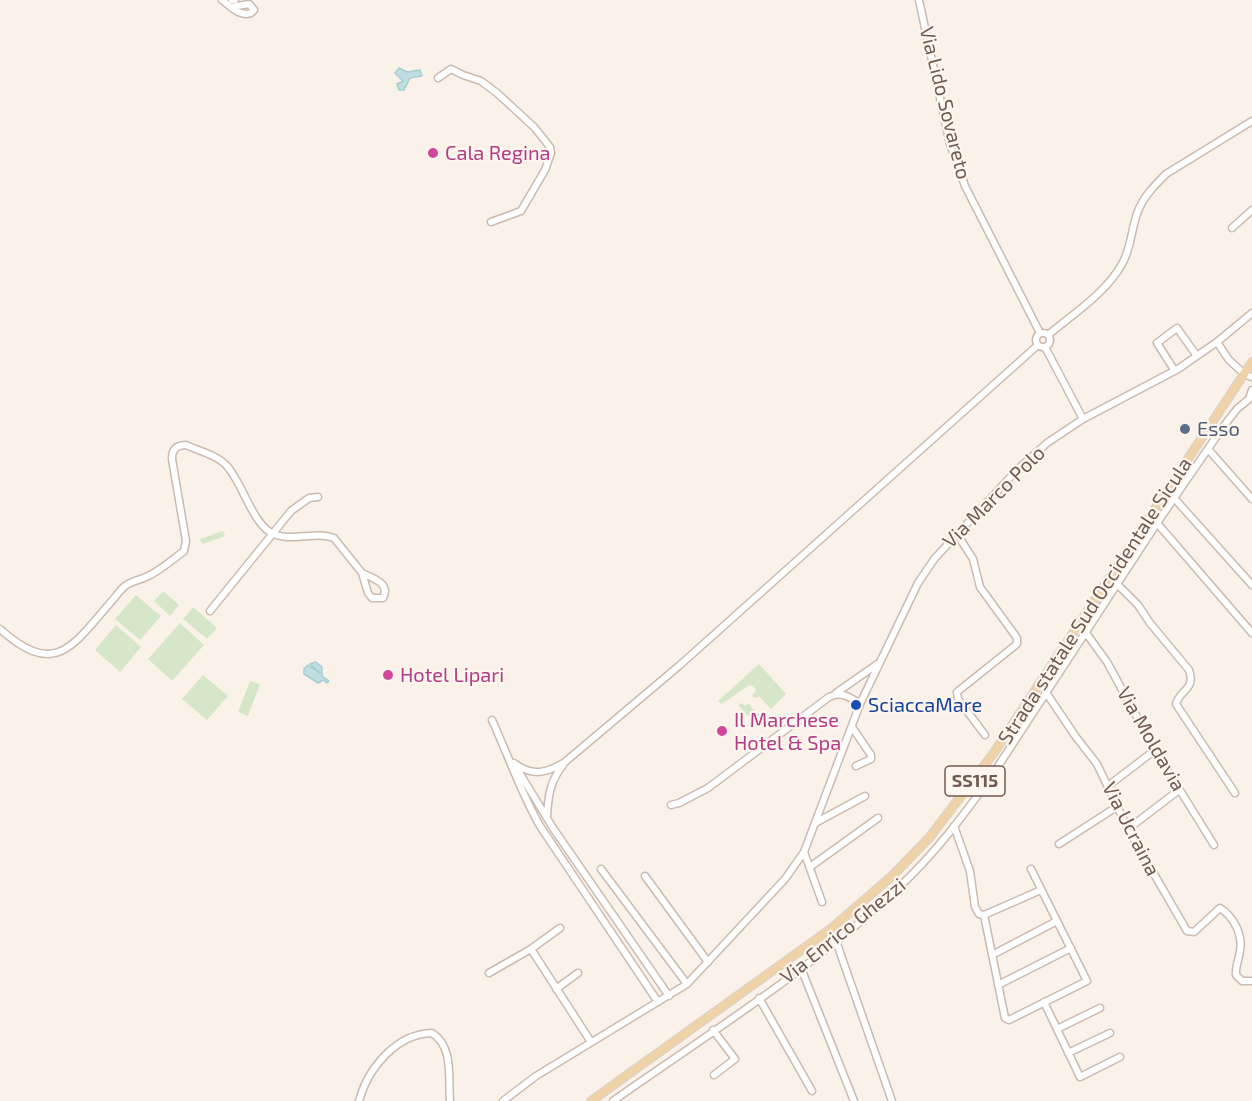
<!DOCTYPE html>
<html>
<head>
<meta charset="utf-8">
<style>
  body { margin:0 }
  canvas { display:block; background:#faf2e8 }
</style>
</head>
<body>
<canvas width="1252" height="1101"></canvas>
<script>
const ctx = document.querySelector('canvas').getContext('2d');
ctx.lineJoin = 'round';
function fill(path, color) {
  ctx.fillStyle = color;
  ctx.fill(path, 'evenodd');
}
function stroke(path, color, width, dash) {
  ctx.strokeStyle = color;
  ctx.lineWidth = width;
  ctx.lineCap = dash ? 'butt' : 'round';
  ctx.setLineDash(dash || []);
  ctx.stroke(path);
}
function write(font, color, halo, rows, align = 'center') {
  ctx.font = font + ' "Exo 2",sans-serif';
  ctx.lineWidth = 4.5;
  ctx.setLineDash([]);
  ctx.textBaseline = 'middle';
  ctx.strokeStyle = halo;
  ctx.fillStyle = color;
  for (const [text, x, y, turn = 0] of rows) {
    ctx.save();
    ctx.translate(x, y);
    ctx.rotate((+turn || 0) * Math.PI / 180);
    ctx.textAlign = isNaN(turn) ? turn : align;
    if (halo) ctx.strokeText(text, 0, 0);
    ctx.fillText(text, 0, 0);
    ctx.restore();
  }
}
fill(new Path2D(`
  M223 531 225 536 202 544 200 539Z
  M163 591 179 605 170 616 154 601Z
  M136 595 161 616 140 640 115 619Z
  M193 607 217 628 207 639 183 619Z
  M180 623 204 645 172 681 148 659Z
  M116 625 141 647 120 672 95 650Z
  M759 664 786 694 771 709 759 696 755 698 752 696 756 690 753 686 749 685 722 704 718 701Z
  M203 675 228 696 207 720 182 699Z
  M250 681 260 684 248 716 238 712Z
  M741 703 746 706 748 703 755 711 764 717 760 723 747 715 738 705Z`), '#d6e6c8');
const water = new Path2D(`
  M399 68 407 72 420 70 422 76 410 78 404 90H399L397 84 403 81 395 73Z
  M316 662 322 667V676L329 681 327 683 323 680 318 683 304 674V669L308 665 320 673 310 664Z`);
fill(water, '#bfdee1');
stroke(water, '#a7cdd2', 1.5);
const minor = new Path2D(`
  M222 0C231 7 240 17 251 13L254 10 249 4 231 7
  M232 0H235
  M919 0 950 144 965 186 1040 333
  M438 78 451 69 463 75 481 81 497 93 534 127 550 147 551 153 545 170 521 211 491 222
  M1232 228 1252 210
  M1036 340a7 7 0 1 1 14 0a7 7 0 1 1-14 0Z
  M1048 335C1073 314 1106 293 1122 264 1132 247 1131 228 1138 211 1144 196 1155 185 1166 174L1252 121
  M1217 342 1229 360 1240 370
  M1045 347 1083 419
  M1175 371 1157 343 1177 328 1197 356
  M1249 376 1252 377
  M1208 449 1252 499
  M1174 498 1252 585
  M1157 523 1252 633
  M957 534 973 559 980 587 1017 638V644L957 692 958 699 985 735
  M1118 585 1138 605 1150 623 1189 670C1196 690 1180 689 1176 704L1235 793
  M210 611 291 511 309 498 318 497
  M0 629C55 678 72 647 110 603 115 598 119 591 125 586 131 581 140 580 146 577 160 571 172 560 184 551L186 541 172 459C172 450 176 445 186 445 199 451 217 455 227 466 242 483 252 521 270 532 290 544 314 530 334 538L362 573 368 593 372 598H383C391 583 372 578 362 573
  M1086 633 1107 662 1155 750 1214 845
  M836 693 879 663
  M1047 694 1076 737 1097 764 1128 829 1187 931 1194 932 1220 908C1234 917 1243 935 1240 951 1239 960 1235 966 1236 975L1242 981H1252
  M492 720C508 755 521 793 540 826L658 1002
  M852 727 871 755V759L856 766
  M514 763C532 777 547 773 565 762L680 665 1038 345
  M516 767 553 828 669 996
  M1108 786 1155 750
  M671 805 679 803 708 788 829 697C841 691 850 697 860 704
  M547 817C548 797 550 781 563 765
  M817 822 865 796
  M954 826 970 871 975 907 979 914 984 915 1041 890
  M1128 829 1179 790
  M1059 844 1118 806
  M804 852 822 902
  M810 867 878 818
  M601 869 687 984
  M645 876 708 962
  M984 915 1005 1018 1009 1020 1087 981 1031 869
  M836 941 892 1101
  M531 949 560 928
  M992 955 1057 921
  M801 968 854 1101
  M489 973 531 949 591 1042
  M998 985 1071 948
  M556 989 578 973
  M759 998 812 1091
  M1044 1002 1080 1077 1120 1057
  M1057 1029 1100 1008
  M713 1030 735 1059 714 1075
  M1068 1053 1110 1033
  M359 1101C368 1068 396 1034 432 1033 454 1047 448 1078 450 1101
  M503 1101 536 1076 687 984 785 879 804 852 860 704 918 583 935 558 1018 469 1047 443 1083 419 1178 369 1217 342 1252 313
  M613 1101C707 1035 813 968 897 889 934 855 964 815 993 774L1157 523 1223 427 1237 409 1249 399 1252 390`);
const major = new Path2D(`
  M591 1101 832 928 892 876 929 838 993 754 1252 362`);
stroke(minor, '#cbbab0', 9);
stroke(major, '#d7d1ce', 10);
stroke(minor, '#fff', 6);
stroke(major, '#f0d2a9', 8);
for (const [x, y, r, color] of [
  [433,153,6,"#d1479c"],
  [1185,429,6,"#5c6f8a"],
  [388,675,6,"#d1479c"],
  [856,705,6,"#1a4fb4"],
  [722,731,6,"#d1479c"]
]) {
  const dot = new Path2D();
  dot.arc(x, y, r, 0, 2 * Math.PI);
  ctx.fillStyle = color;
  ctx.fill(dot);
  stroke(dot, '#fdf6ee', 2);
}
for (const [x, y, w] of [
  [975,781,60]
]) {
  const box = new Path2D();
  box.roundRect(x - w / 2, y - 15, w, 30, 4.5);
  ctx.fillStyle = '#fdf6ee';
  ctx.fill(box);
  stroke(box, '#715a4f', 1.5);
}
write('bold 18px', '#715a4f', null, [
  ["SS115",975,781]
]);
write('20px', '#715a4f', '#fdf6ee', [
  ["Via Lido Sovareto",945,103,76],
  ["Via Marco Polo",994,497,-45],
  ["Strada statale Sud Occidentale Sicula",1095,601,-57],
  ["Via Moldavia",1151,739,60],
  ["Via Ucraina",1131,829,63],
  ["Via Enrico Ghezzi",843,931,-39]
]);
write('20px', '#b23c85', '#fdf6ee', [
  ["Cala Regina",445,153],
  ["Hotel Lipari",400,675],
  ["Il Marchese",734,720],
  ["Hotel & Spa",734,743]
], 'left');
write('20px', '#4e5e75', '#fdf6ee', [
  ["Esso",1197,429]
], 'left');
write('20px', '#164399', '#fdf6ee', [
  ["SciaccaMare",868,705]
], 'left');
</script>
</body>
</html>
